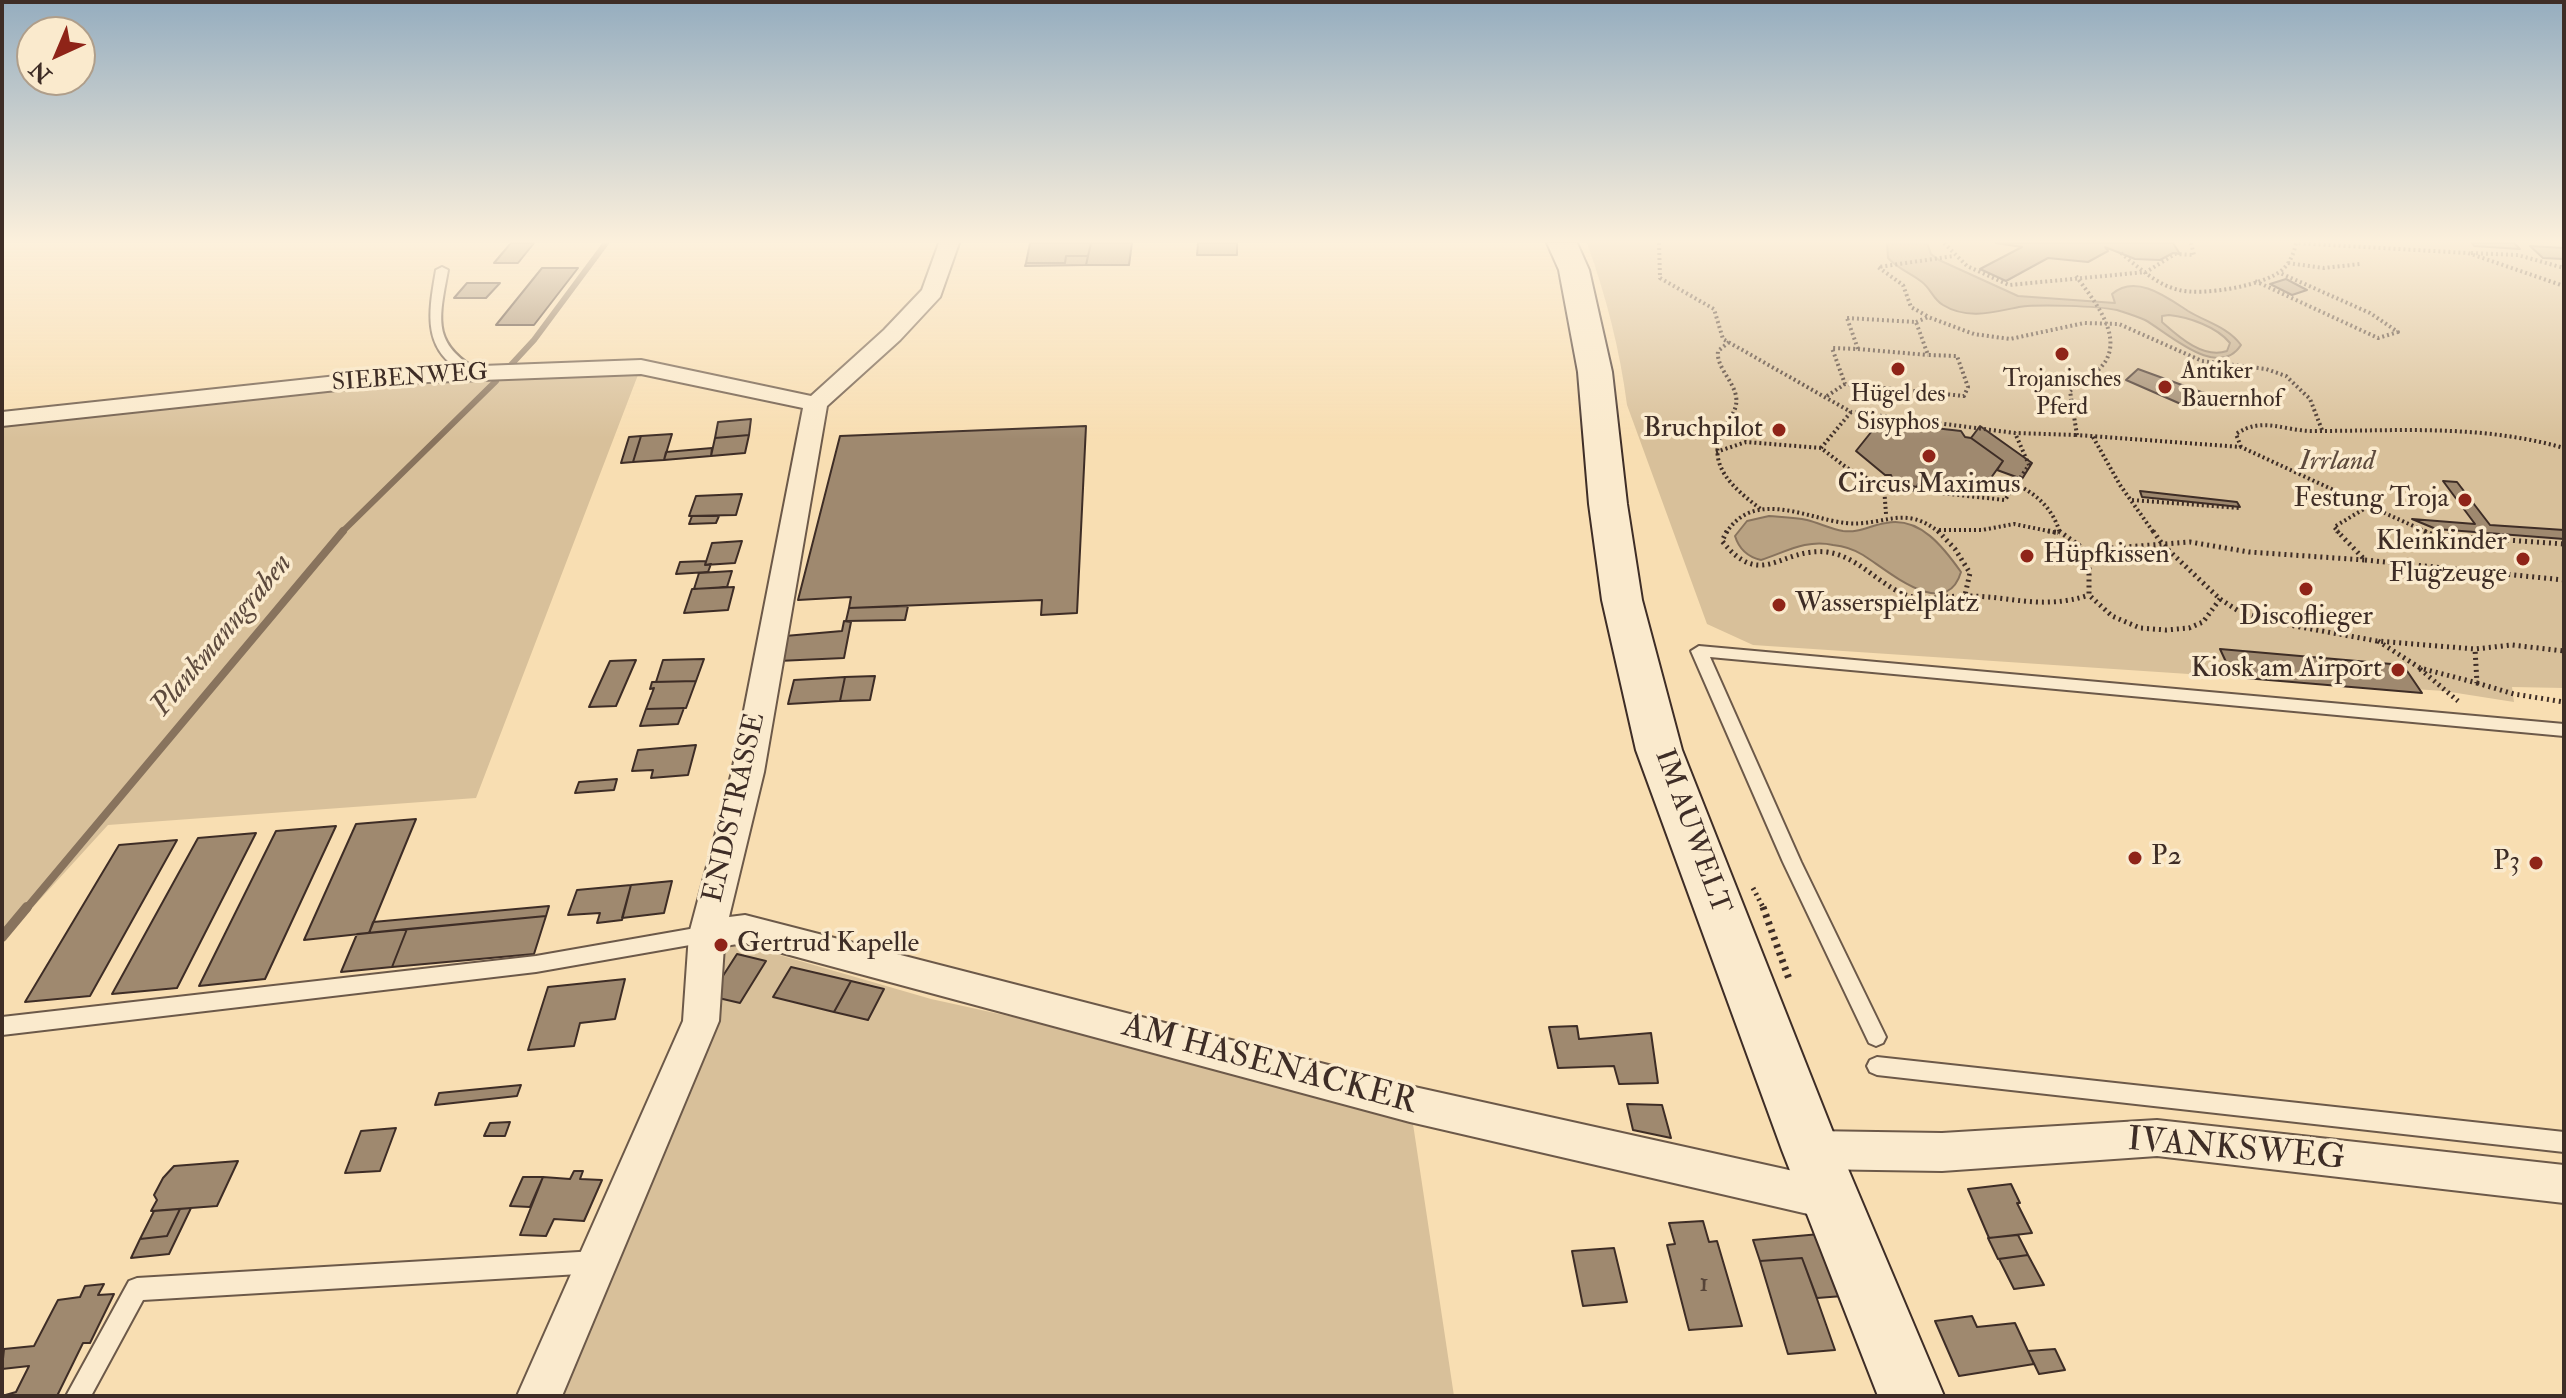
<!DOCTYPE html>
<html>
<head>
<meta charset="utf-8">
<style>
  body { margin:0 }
  #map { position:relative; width:2566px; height:1398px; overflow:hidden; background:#f8deb2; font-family:"IM FELL Double Pica",serif }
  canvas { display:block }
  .frame { position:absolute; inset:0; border:4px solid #3e2d26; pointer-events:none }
  .north { position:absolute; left:16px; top:16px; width:80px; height:80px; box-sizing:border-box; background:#faeacd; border:2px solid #af9e8a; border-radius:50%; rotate:224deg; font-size:22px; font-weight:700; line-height:32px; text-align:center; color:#3e2d26 }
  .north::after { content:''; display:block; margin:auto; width:28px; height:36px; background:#8f2418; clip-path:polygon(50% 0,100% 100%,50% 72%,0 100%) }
</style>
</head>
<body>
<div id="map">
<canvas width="2566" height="1398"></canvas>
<div class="frame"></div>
<div class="north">N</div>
</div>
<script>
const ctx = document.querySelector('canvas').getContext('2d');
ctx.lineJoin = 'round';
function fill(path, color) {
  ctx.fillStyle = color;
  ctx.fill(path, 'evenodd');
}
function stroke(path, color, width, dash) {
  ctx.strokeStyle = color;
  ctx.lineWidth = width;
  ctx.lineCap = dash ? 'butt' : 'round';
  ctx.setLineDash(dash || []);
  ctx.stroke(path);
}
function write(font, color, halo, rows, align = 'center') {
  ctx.font = font + ' "IM FELL Double Pica",serif';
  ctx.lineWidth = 7;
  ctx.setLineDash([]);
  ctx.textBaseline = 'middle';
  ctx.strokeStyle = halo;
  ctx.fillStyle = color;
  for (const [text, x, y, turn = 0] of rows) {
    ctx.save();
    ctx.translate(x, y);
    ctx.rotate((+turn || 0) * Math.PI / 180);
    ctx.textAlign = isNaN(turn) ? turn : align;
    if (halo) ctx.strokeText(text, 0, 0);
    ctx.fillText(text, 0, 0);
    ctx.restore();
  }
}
fill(new Path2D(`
  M1587 243H2564V688L2512 687 2514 702 2444 691 1753 645 1707 624 1627 405C1620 350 1606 296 1587 243Z
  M641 367 476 798 108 825 2 941V419L402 376Z
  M707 934 931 999 1410 1104 1454 1396H539L701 1021Z`), '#d8c09a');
const water = new Path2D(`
  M1887 243H1927L1931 254 1939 260 2018 296 2115 303 2112 294C2136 273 2168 298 2188 311 2206 322 2228 327 2241 345 2218 381 2167 332 2145 320 2136 316 2126 313 2117 310 2097 306 2039 304 2019 307 1994 312 1967 320 1943 305 1933 299 1931 289 1922 282 1911 273 1898 269 1888 258ZM2169 315C2189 317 2217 327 2230 343L2227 351C2203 359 2179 337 2162 322V316Z
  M1769 516C1781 517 1795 517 1807 520 1819 523 1831 529 1843 531 1860 533 1871 525 1886 523 1920 516 1944 548 1961 572 1946 623 1886 569 1863 555 1855 550 1843 546 1833 545 1806 539 1786 552 1761 560 1748 557 1739 549 1735 536L1747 521Z`);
fill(water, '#b9a282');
stroke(water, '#88735d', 2);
stroke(new Path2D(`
  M509 367 534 340 606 243
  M341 533 496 381`), '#88735d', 6);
stroke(new Path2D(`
  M26 909 343 531`), '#88735d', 8);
stroke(new Path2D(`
  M2 937 27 907`), '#88735d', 10);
const building = new Path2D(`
  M511 243H534L518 263H494Z
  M1030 243H1091L1088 256H1066L1065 263H1026Z
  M1091 243H1132L1129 265H1086Z
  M1198 243H1237V255H1197Z
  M1996 243H2173L2180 254 2173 253 2160 260 2135 259 2105 247 2108 251 2088 262 2048 258 2006 281 1980 269 2022 247Z
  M2472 243H2514L2520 249 2474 246Z
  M2530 246 2564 248V259L2543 258Z
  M1066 256H1088L1086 265 1025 266 1026 263H1065Z
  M542 268H578L534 325H496Z
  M2286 279 2307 290 2292 295 2270 284Z
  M467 283H500L486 298H454Z
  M2138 369 2204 393 2190 408 2126 380Z
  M751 419 749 435 715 438 718 422Z
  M1891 423 1961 431 1965 437 1971 438 2003 461 1988 482H1982L1983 489 1969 488 1968 491 1959 488 1943 486V489L1918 484 1917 487 1894 483 1891 475H1885L1856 451 1872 431H1878L1876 426Z
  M1086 426 1077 613 1041 615 1042 600 849 608 851 597 798 600 840 436Z
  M1980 426 2032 463 2022 479 1997 470 2003 461 1971 438Z
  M672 434 664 460 633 462 641 436Z
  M749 435 745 453 711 456 715 438Z
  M641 436 633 462 621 463 629 437Z
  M712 448 711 456 664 460 666 452Z
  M2443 481 2457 482 2490 525 2564 530V539L2436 529 2412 519 2475 524Z
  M2140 491 2237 502 2240 507 2142 497Z
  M742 494 736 515 689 516 696 496Z
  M692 516H719L716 523 689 524Z
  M742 541 735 563 705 565 712 543Z
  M706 561 705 565 711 564 708 572 676 574 680 562Z
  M732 571 727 587 694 589 699 573Z
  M734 587 728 610 684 613 692 589Z
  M908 606 905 620 846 621 849 608Z
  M844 621 851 622 844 658 778 661 785 636 842 631Z
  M2220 649 2403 665 2422 693 2233 677Z
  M704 659 696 681 656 682 663 660Z
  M636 660 616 706 589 707 610 661Z
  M875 676 870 700 840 701 845 677Z
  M845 677 840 701 788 704 794 680Z
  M696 681 686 708 646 709 654 688 650 689 652 682Z
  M684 708 678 724 640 726 646 709Z
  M696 745 688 775 651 778 653 770 632 771 638 750Z
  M617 779 614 790 575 793 579 782Z
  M416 819 369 933 304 940 356 824Z
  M336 826 265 979 199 986 276 831Z
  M256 833 177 988 112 994 198 838Z
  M177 840 90 996 25 1002 119 845Z
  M672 881 664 913 622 918 631 885Z
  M631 885 622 920 597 923 600 913 568 915 577 890Z
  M549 906 546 916 369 933 373 922Z
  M546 916 534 954 392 967 407 929Z
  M407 929 392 967 341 972 357 934Z
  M737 954 766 961 740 1003 710 996Z
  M791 967 851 981 834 1012 773 997Z
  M625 979 615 1019 580 1023 574 1046 528 1050 548 987Z
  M851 981 884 989 868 1020 834 1012Z
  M1577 1026 1579 1039 1651 1033 1658 1083 1619 1084 1614 1066 1558 1068 1549 1027Z
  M521 1085 517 1096 435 1105 439 1093Z
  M1627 1104 1662 1105 1671 1138 1633 1130Z
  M510 1122 505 1136H484L490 1123Z
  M396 1128 380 1171 345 1173 361 1131Z
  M238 1161 217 1206 151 1211 157 1200 154 1195 163 1178 174 1166Z
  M574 1171H583L580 1179 602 1180 584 1221 554 1219 546 1236 520 1235 543 1177 570 1179Z
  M523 1177H543L530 1207 510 1206Z
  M2011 1184 2020 1203H2017L2032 1233 1989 1238 1968 1189Z
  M191 1208 169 1254 131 1258 140 1239 167 1236 180 1209Z
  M180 1209 167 1236 140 1239 154 1211Z
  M1703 1221 1709 1242 1717 1241 1742 1326 1689 1330 1667 1245 1675 1244 1669 1223Z
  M1820 1234 1843 1296 1817 1298 1802 1258 1760 1261 1753 1240Z
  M2018 1235 2028 1255 1998 1259 1988 1238Z
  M1614 1248 1627 1302 1583 1306 1572 1251Z
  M2028 1255 2044 1285 2014 1289 1999 1259Z
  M1802 1258 1817 1299 1835 1350 1788 1354 1760 1261Z
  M104 1284 98 1295 114 1294 90 1343H83L57 1396H2L16 1392 29 1366 2 1369 4 1349 34 1346 58 1300 80 1297 85 1286Z
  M1972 1316 1977 1327 2015 1323 2034 1364 1959 1376 1935 1321Z
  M2055 1349 2065 1370 2039 1374 2028 1351Z`);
fill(building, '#9f896f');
stroke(building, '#3e2d26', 2);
const service = new Path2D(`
  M442 267 448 270C439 319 431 344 480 371V377C472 377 465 373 457 368 421 345 430 306 436 270Z
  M1699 646 2564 724V736L1710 657 1801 862 1886 1037 1883 1043 1876 1046 1869 1043 1783 862 1691 651Z
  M707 926 714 929 716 934 714 939 707 942 536 972 2 1035V1017L536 956Z
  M1877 1057 2564 1132V1152L1877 1075 1870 1072 1867 1066 1870 1060Z
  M596 1251 604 1254 607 1262 604 1270 596 1273 143 1300 91 1396H66L129 1281 137 1278Z`);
const minor = new Path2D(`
  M939 243H959L940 297 900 340 827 406 764 772 729 917 745 915 1410 1086 1834 1180 1848 1186 1854 1200 1848 1214 1834 1220 1410 1122 745 943 724 946 719 1021 562 1396H517L683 1021 689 934 732 772 803 408 641 374 402 383 2 426V412L402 369 641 360 811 396 884 330 922 290Z
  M2157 1120 2564 1165V1203L2157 1156 1942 1171 1811 1169 1797 1163 1791 1150 1797 1137 1811 1131 1942 1133Z`);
const secondary = new Path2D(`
  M1547 243H1577L1589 270 1612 372 1627 504 1642 600 1682 750 1840 1150 1944 1396H1878L1782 1150 1636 750 1602 600 1589 504 1578 372 1559 270Z`);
stroke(service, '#6c5949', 4);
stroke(minor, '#6c5949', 4);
stroke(secondary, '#3e2d26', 4);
stroke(new Path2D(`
  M1659 243 1660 278 1714 309 1723 339 1851 412 2015 433 2077 435
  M1944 243 1967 266 2009 285 2146 272 2175 254 2194 255 2191 243
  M2121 253C2138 267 2157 285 2179 290 2203 296 2263 286 2282 270 2290 263 2294 253 2296 243L2468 253 2564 286
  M2471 253 2518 255 2564 268
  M2288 263 2324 268 2360 264
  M2076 276C2092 298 2123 334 2105 362 2097 374 2081 382 2070 391L2077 435 2241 447 2368 506
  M2255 281 2378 338 2398 332 2370 313 2280 273
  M1927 316 1911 307 1903 285 1878 267 1954 256
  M1847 318 1916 322 1928 355 1957 356 1968 387 1964 396 1845 384 1832 348 1858 349Z
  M1916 322 1928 317 1974 334 2010 339 2084 323 2119 324 2202 361 2266 369 2286 376 2310 399 2322 430
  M1729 342 1718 351C1716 367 1733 380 1736 396 1738 408 1732 415 1726 425 1702 463 1733 488 1762 510
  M1858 349 1928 355
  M1827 396 1845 384
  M1851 412 1821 448 1847 468 1884 487 2005 500 2029 465 2015 433
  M2093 437 2120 485 2154 533
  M2241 447 2236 434C2263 416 2283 431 2313 431 2399 431 2480 424 2564 448
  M1716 452 1746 442 1821 448
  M2015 484C2037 494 2053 509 2060 533
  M1884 487 1886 514
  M2132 500 2239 508
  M1939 530H1982L2014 524 2058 533
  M1726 533C1755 488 1807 519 1846 523 1884 527 1904 503 1940 533
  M2339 533 2334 527 2369 506 2429 533`), '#3e2d26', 4, [2, 3]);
stroke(new Path2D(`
  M1727 531 1722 541C1762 591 1780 547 1827 552 1856 556 1876 581 1901 593 1922 603 1940 596 1962 596 2009 595 2041 611 2089 595
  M1938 531 1955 549 1970 573 1965 595
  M2048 531 2060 533
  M2059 531 2091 554
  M2153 531 2163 545 2220 599 2240 612 2278 623 2377 641 2475 649 2512 645 2564 651
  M2424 531 2434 535 2564 544
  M2365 560 2564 580
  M2220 599 2203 622 2189 628 2166 630 2140 628 2112 616 2089 595V563L2100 549 2190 542 2249 552 2365 560 2337 531
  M2378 641 2420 668 2477 683 2475 649
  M2420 669 2458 701
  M2477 683 2514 694 2564 702
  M1753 888 1764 909`), '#3e2d26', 5, [2, 4]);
stroke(new Path2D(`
  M1763 907 1789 979`), '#3e2d26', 7, [3, 5]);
fill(service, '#faeacd');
fill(minor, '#faeacd');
fill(secondary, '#faeacd');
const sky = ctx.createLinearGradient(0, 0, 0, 439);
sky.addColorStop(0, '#95adbf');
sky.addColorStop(0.55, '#fcf0dc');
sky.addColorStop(1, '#fcf0dc00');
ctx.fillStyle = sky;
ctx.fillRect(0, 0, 2566, 439);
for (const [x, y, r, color] of [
  [2062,354,8,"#8f2418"],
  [1898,369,8,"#8f2418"],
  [2165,387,8,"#8f2418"],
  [1779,430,8,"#8f2418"],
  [1929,456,8,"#8f2418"],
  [2465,500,8,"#8f2418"],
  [2027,556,8,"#8f2418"],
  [2523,559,8,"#8f2418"],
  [2306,589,8,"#8f2418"],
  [1779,605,8,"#8f2418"],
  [2398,670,8,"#8f2418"],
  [2135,858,8,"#8f2418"],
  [2536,863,8,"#8f2418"],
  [721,945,8,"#8f2418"]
]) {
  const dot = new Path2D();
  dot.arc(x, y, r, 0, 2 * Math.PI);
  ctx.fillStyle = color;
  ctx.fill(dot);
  stroke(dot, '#faeacd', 3);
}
write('24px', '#3e2d26', '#faeacd', [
  ["Antiker",2181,373,"left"],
  ["Bauernhof",2181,401,"left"],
  ["Trojanisches",2062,381],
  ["Pferd",2062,409],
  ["Hügel des",1898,396],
  ["Sisyphos",1898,424]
]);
write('24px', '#3e2d26', '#faeacd', [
  ["SIEBENWEG",410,379,-4]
]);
write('28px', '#3e2d26', '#faeacd', [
  ["Bruchpilot",1763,430],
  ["Circus Maximus",1929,486,"center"],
  ["Festung Troja",2449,500],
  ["Kleinkinder",2507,543],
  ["Flugzeuge",2507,575],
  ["Hüpfkissen",2043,556,"left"],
  ["Wasserspielplatz",1795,605,"left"],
  ["Discoflieger",2306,618,"center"],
  ["Kiosk am Airport",2382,670],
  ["P2",2151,858,"left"],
  ["P3",2520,863],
  ["Gertrud Kapelle",737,945,"left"]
], 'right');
write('italic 28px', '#5d4a3d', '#faeacd', [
  ["Irrland",2337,463]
]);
write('28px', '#3e2d26', '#faeacd', [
  ["ENDSTRASSE",736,808,-77],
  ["IM AUWELT",1691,832,70]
]);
write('28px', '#564438', null, [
  ["1",1704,1285]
]);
write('italic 30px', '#5d4a3d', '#faeacd', [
  ["Plankmanngraben",223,636,-50]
]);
write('34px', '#3e2d26', '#faeacd', [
  ["AM HASENACKER",1269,1066,15],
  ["IVANKSWEG",2236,1151,5]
]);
</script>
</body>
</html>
